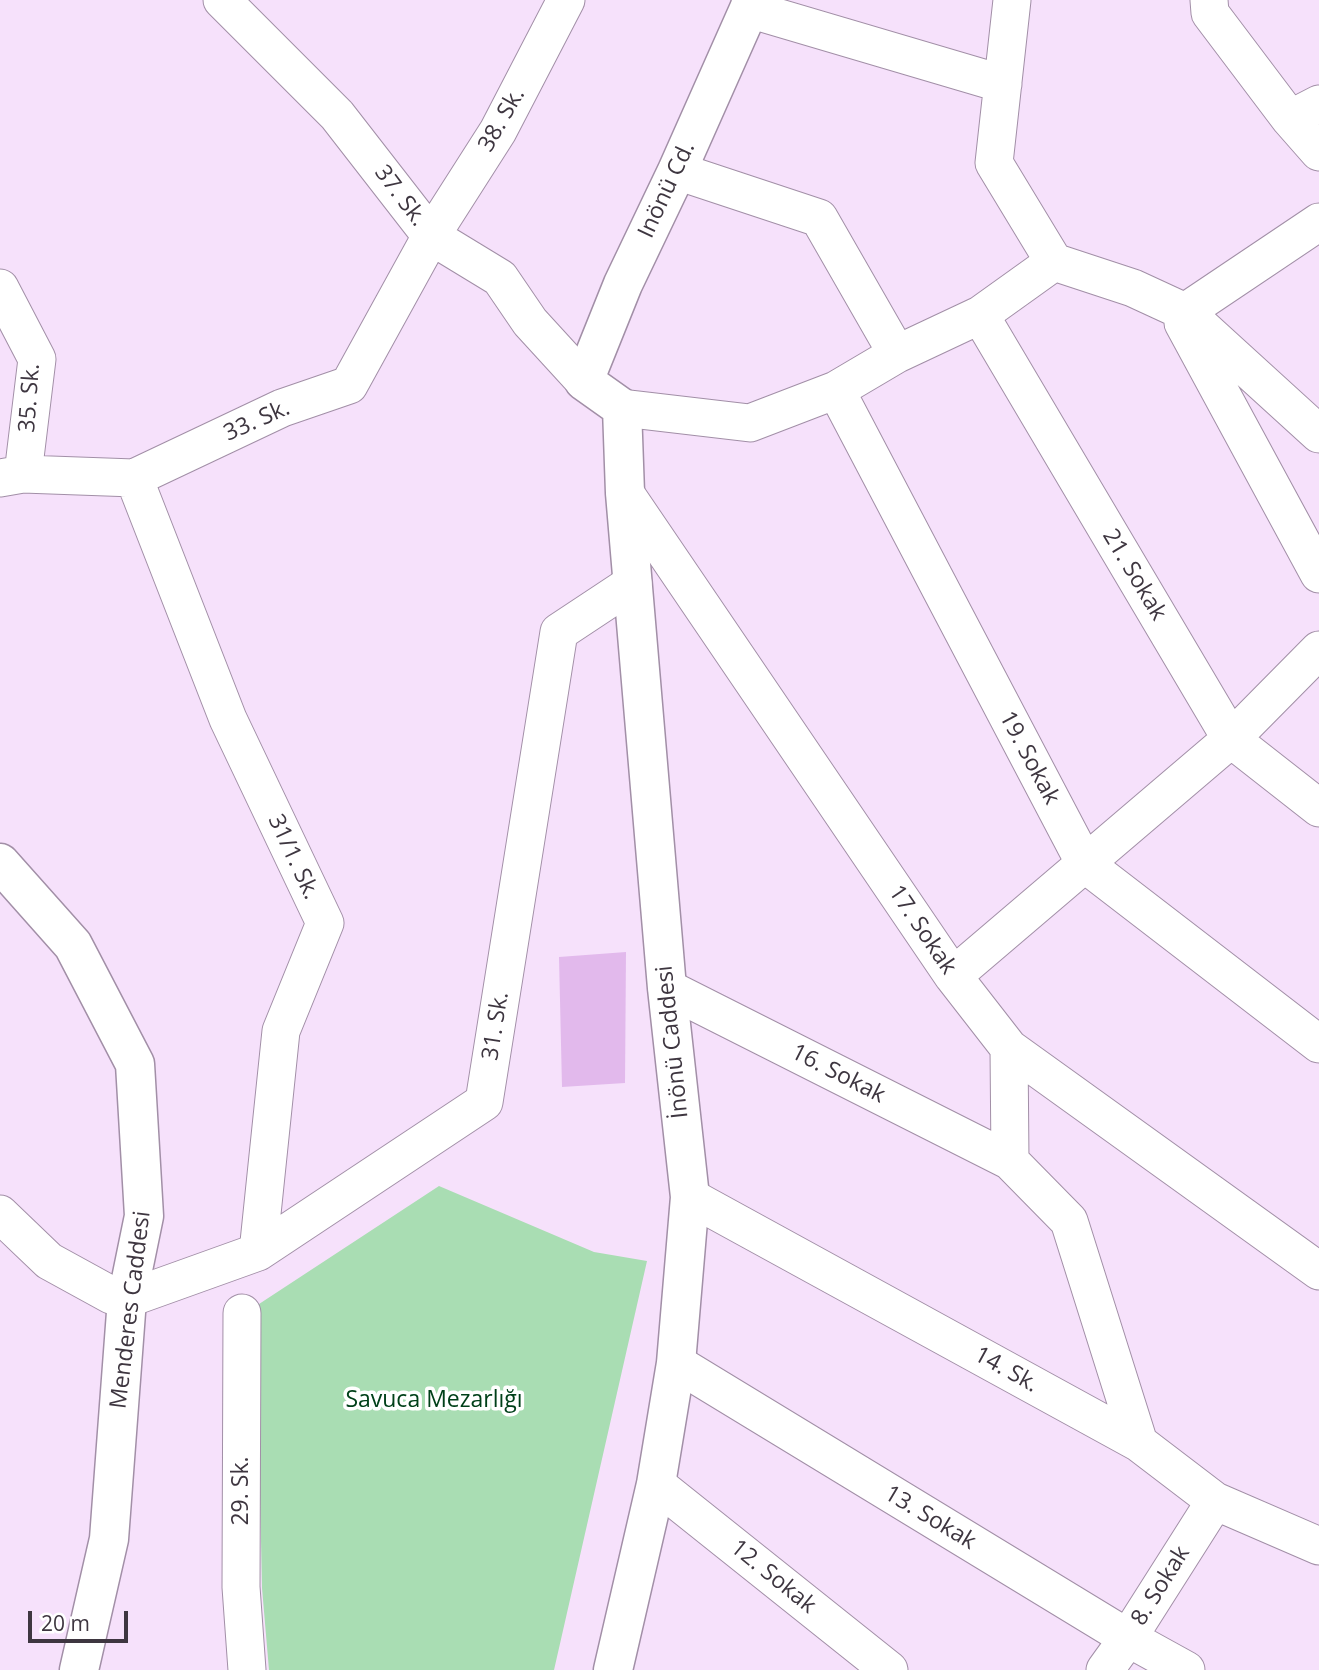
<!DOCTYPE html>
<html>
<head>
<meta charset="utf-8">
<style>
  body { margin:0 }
  #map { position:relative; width:1319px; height:1670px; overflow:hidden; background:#f6e1fb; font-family:"Open Sans",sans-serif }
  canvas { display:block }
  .scale { position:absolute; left:28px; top:1611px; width:100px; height:32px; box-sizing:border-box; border:4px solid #3e3640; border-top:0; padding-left:9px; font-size:21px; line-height:24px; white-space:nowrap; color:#3e3640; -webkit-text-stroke:5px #fff; paint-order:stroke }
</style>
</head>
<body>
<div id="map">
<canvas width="1319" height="1670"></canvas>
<div class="scale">20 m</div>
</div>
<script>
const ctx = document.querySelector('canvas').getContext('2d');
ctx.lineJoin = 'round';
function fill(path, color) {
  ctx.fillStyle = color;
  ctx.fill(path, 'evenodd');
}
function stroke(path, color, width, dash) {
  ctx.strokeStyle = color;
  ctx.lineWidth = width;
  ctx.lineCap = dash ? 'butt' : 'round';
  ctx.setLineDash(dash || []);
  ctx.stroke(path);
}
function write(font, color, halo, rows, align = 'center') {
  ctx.font = font + ' "Open Sans",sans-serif';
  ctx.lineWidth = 7;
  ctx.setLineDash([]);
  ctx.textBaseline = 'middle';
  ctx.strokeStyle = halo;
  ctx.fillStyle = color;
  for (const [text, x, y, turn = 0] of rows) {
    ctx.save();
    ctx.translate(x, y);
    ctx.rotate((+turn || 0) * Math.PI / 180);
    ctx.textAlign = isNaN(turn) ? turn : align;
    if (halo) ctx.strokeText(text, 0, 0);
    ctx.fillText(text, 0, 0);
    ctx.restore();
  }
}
fill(new Path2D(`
  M439 1186 594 1252 647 1261 554 1670H269L262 1588 256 1306Z`), '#a9ddb3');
fill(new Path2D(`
  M626 952 625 1083 562 1087 559 957Z`), '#e2b9ec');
const street = new Path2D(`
  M222 0 337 115 431 236 500 278 530 322 584 381
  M1012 0 994 163 1054 262 1133 288 1185 312 1319 434
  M1209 0 1210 13 1290 119 1319 152
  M749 9 1003 84
  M1290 119 1319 104
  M677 171 819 218 897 354
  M1319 222 1185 312 1183 323 1319 574
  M0 288 37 359 23 474
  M980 315 1231 739 1319 808
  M836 390 1085 864 1319 1044
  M622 408 750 423 836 390 897 354 980 315 1054 262
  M0 478 23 474 134 478 282 408 349 385 431 236 498 131 566 0
  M134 478 228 719 325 923 281 1031 258 1252
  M625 493 953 976 1009 1048 1319 1271
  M953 976 1231 739 1319 650
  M667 988 1010 1161 1069 1221 1139 1443
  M1009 1048 1010 1161
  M690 1197 1139 1443 1215 1501 1319 1546
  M0 1214 49 1261 111 1295 127 1299 258 1252 484 1102 559 632 633 583
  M242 1313 241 1587 247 1670
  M676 1363 1128 1638 1186 1670
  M656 1484 889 1670
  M1105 1670 1128 1638 1215 1501`);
const secondary = new Path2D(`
  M0 863 73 945 135 1064 144 1216 127 1299 109 1539 79 1670
  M613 1670 656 1484 676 1363 690 1197 667 988 625 493 622 408 584 381 623 284 677 171 749 9 752 0`);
stroke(street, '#a28fa7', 39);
stroke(secondary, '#a28fa7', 41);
stroke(street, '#fff', 37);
stroke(secondary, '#fff', 38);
write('23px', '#3e3640', '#fff', [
  ["38. Sk.",502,120,-60],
  ["Inönü Cd.",667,190,-65],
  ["37. Sk.",400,196,53],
  ["35. Sk.",30,398,-86],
  ["33. Sk.",257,421,-24],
  ["21. Sokak",1134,575,59],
  ["19. Sokak",1029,758,62],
  ["31/1. Sk.",293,857,65],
  ["17. Sokak",922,930,56],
  ["31. Sk.",496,1026,-81],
  ["İnönü Caddesi",673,1042,-96],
  ["16. Sokak",838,1074,27],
  ["Menderes Caddesi",131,1310,-83],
  ["14. Sk.",1006,1370,29],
  ["29. Sk.",241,1491,-90],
  ["13. Sokak",930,1518,31],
  ["12. Sokak",773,1577,39],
  ["8. Sokak",1161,1586,-58]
]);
write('23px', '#004019', '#fff', [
  ["Savuca Mezarlığı",434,1400]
]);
</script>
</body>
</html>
